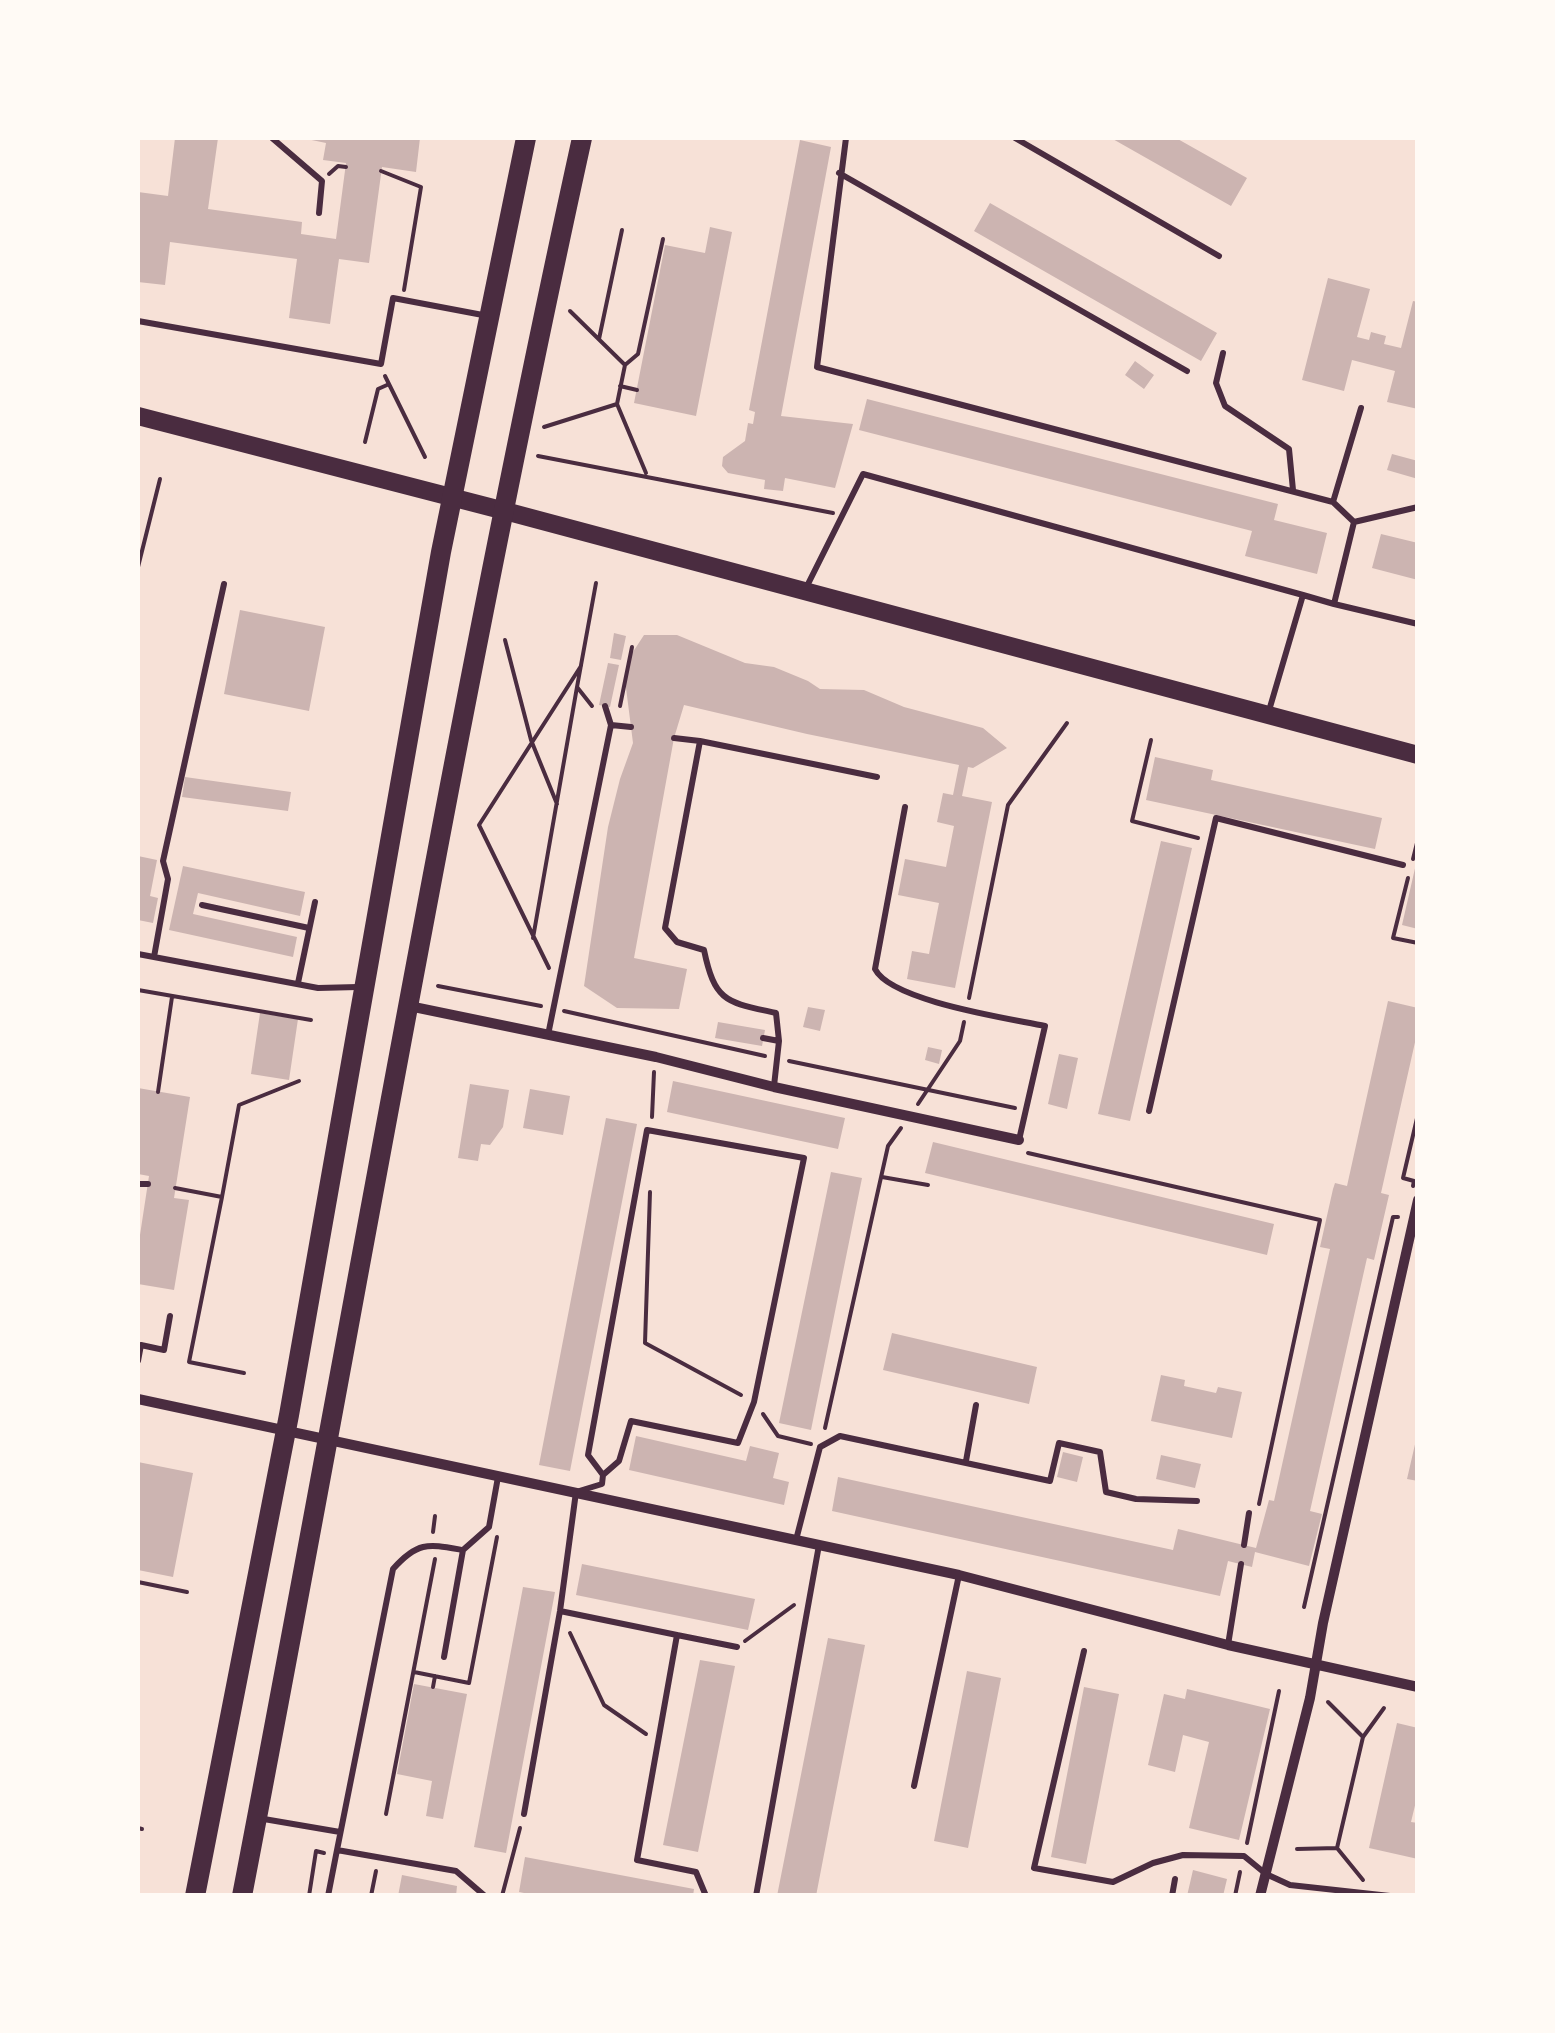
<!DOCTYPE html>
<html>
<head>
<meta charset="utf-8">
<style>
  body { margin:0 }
  #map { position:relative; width:1555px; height:2033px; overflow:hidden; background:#f7e1d7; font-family:Overpass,sans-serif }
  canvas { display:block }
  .frame { position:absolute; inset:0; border:140px solid #fffaf5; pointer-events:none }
</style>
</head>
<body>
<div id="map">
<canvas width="1555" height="2033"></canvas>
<div class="frame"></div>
</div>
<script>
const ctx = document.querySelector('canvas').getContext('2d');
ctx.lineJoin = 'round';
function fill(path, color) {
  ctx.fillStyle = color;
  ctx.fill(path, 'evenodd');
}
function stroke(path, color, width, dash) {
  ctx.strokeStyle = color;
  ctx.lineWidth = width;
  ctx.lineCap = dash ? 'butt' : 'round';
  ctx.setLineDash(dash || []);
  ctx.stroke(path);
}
fill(new Path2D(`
  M175 138H218L208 209 302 222 301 234 336 239 346 163 323 160 326 143 302 138H420L416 172 382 167 369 263 339 259 330 324 289 318 297 259 170 242 165 285 138 282V192L168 196Z
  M1111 138H1176L1247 178 1231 206Z
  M800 140 831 147 781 416 853 424 835 488 785 478 783 491 764 489 765 480 728 473 722 466 723 457 745 441 748 423 753 424 755 412 749 410Z
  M990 203 1217 333 1201 361 974 231Z
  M710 227 732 232 696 416 634 403 665 245 705 253Z
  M1328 278 1370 289 1357 337 1369 340 1371 332 1386 336 1384 344 1401 348 1413 301 1418 302V409L1387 402 1395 371 1352 360 1344 391 1302 380Z
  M1135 361 1154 375 1144 389 1125 375Z
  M867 399 1278 504 1274 520 1327 533 1317 574 1245 556 1252 531 859 430Z
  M1392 454 1418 461V479L1387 470Z
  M1381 534 1418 543V580L1372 568Z
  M240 610 325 627 309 711 224 694Z
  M614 633 626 636 621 660 610 658Z
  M644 635H677L745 663 774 667 808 681 820 689 864 690 904 707 983 728 1007 748 973 768 968 767 962 796 992 802 955 988 907 979 912 951 929 954 939 903 898 895 905 859 946 867 954 826 937 822 943 793 953 795 959 765 807 734 684 705 674 738 634 958 687 969 679 1009 617 1008 584 986 608 827 620 779 633 743 625 680 631 655Z
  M608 663 619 665 610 707 599 705Z
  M1155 757 1213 770 1211 780 1382 818 1375 849 1146 800Z
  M185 777 291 792 288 811 182 797Z
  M1161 841 1192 848 1130 1121 1098 1114Z
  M138 856 157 860 150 896 158 898 153 923 138 920Z
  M1416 864H1418V929L1402 925Z
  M183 866 305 892 300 916 198 893 193 914 297 937 293 957 169 930Z
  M1388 1001 1418 1008V1029L1381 1193 1389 1195 1374 1260 1367 1258 1310 1511 1322 1514 1309 1566 1255 1552 1252 1567 1228 1561 1220 1596 832 1511 838 1477 1173 1550 1178 1529 1256 1548 1269 1500 1274 1501 1330 1249 1320 1247 1333 1189 1335 1183 1347 1186Z
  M808 1007 825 1010 820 1031 803 1027Z
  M260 1013 298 1019 289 1080 251 1074Z
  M718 1022 765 1030 762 1046 715 1038Z
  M928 1047 942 1050 939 1064 925 1060Z
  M1059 1054 1078 1058 1067 1109 1048 1104Z
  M673 1081 845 1118 838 1149 667 1112Z
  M470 1084 509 1090 503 1127 490 1145 481 1144 478 1161 458 1158Z
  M138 1088 190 1097 174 1198 189 1200 174 1290 138 1284V1248L149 1176 138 1174Z
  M530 1089 570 1096 563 1135 523 1128Z
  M606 1118 637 1124 570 1471 539 1465Z
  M933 1142 1274 1224 1267 1255 925 1173Z
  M831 1172 862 1178 811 1430 779 1423Z
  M892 1333 1037 1367 1029 1404 883 1370Z
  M1161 1375 1185 1380 1184 1386 1216 1393 1218 1387 1242 1392 1232 1438 1151 1421Z
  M636 1436 746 1461 750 1446 779 1453 773 1478 789 1482 784 1505 629 1470Z
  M1416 1440H1418V1481L1407 1479Z
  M1063 1452 1083 1457 1077 1482 1057 1477Z
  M1161 1455 1201 1464 1195 1488 1156 1479Z
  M138 1462 193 1473 173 1577 138 1570Z
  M582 1564 755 1599 748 1630 576 1595Z
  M523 1587 555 1592 506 1853 474 1847Z
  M828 1638 865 1645 831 1818 816 1896H777Z
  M700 1660 735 1666 698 1852 663 1845Z
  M967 1671 1001 1678 968 1848 934 1841Z
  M414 1684 467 1694 443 1819 426 1816 432 1781 397 1774Z
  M1084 1687 1119 1694 1086 1864 1051 1857Z
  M1187 1689 1270 1709 1239 1840 1189 1828 1209 1742 1183 1735 1175 1772 1148 1765 1164 1694 1185 1699Z
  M1397 1723 1418 1728V1793L1411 1822 1418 1823V1859L1369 1848Z
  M525 1857 694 1889 693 1896H539L519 1892Z
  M1193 1870 1227 1879 1223 1896H1187Z
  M402 1875 457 1886 456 1896H398Z`), '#ccb4b1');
stroke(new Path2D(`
  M381 171 421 187 404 290
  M329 174 338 166 346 167
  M570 311 625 365
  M599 339 622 230
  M385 376 425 457
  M620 386 637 390
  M544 427 617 404
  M365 442 378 389 387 385
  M538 456 833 513
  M646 473 617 404 625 365 638 354 663 239
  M138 567 160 479
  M505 640 531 740 557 804
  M592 706 577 687 596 583
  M620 706 632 647
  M1151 740 1132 821 1198 838
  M1413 859 1418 839
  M1408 878 1393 938 1418 943
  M533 938 577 687
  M549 968 479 825 581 666
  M438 986 541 1006
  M138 990 311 1020
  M969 998 1008 805 1067 723
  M564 1011 765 1056
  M789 1061 1015 1108
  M158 1092 172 997
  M918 1104 960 1041 964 1022
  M652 1117 654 1072
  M1028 1153 1320 1220 1259 1504
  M882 1177 928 1185
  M1413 1186 1414 1181 1403 1178 1418 1114
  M175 1188 222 1197 189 1362 244 1373
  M650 1192 645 1343 741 1395
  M222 1197 239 1105 299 1081
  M763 1414 778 1436 811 1444
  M825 1428 888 1146 901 1128
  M433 1532 435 1516
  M138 1582 187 1592
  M1304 1607 1393 1217H1398
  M570 1633 604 1705 646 1734
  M745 1641 794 1605
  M414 1672 469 1683 497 1537
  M433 1687 435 1676
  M1328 1702 1363 1737 1337 1848 1363 1880
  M1363 1737 1384 1708
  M386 1814 435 1559
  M138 1828 142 1829
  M1247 1843 1279 1691
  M1297 1849 1337 1848
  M309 1896 316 1851 324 1853
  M371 1896 376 1871
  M502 1896 520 1828
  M1235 1896 1240 1872`), '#4a2c40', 4);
stroke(new Path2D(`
  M272 138 322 181 319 213
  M846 138 817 367 1333 502 1354 522
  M1015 138 1219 256
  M839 173 1187 371
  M138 321 381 364 393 298 488 316
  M1223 353 1216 383 1225 406 1289 449 1293 490
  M1333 502 1361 408
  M806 588 863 474 1303 595
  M1334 604 1418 624
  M1268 714 1303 595 1334 604 1354 522 1418 507
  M611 725 631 727
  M674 738 700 741
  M905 807 875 969C891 1001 1007 1018 1045 1026L1019 1140
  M202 905 309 928
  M138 954 318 988 358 987
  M154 957 168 879 163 861 224 584
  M298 983 315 902
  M548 1035 611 725 605 706
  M763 1038 779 1041
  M774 1086 779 1041 776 1013C727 1002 715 1003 704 950L677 942 665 928 700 741 877 777
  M1149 1111 1216 818 1403 865
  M138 1184H148
  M138 1361 141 1345 164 1350 170 1316
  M966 1461 976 1405
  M796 1540 820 1447 840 1436 1050 1481 1059 1443 1100 1452 1106 1492 1136 1499 1197 1501
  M1244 1545 1249 1513
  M560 1611 677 1635 637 1860 696 1872 706 1896
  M677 1635 737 1647
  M1228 1645 1241 1564
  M1084 1651 1034 1868 1113 1882 1153 1863 1183 1855 1244 1856 1266 1874 1290 1885 1390 1896
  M444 1657 463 1550
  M914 1786 959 1575
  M524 1814 560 1611 576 1492 602 1484 603 1475 588 1455 647 1130 804 1158 754 1402 738 1443 631 1421 619 1461 603 1475
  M258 1818 340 1832
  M328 1896 337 1850
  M485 1896 456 1871 337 1850 393 1569C418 1541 428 1544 463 1550L489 1527 498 1477
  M756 1896 819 1545
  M1172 1896 1175 1879`), '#4a2c40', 6);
stroke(new Path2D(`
  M409 1006 656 1057 774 1087 1019 1140
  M138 1399 959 1575 1228 1645 1418 1687
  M1260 1896 1310 1698 1323 1623 1418 1200`), '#4a2c40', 10);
stroke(new Path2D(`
  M138 416 505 511 1418 755`), '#4a2c40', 18);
stroke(new Path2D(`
  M195 1896 289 1415 441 552 526 138
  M242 1896C355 1309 454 720 582 138`), '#4a2c40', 20);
</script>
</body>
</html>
